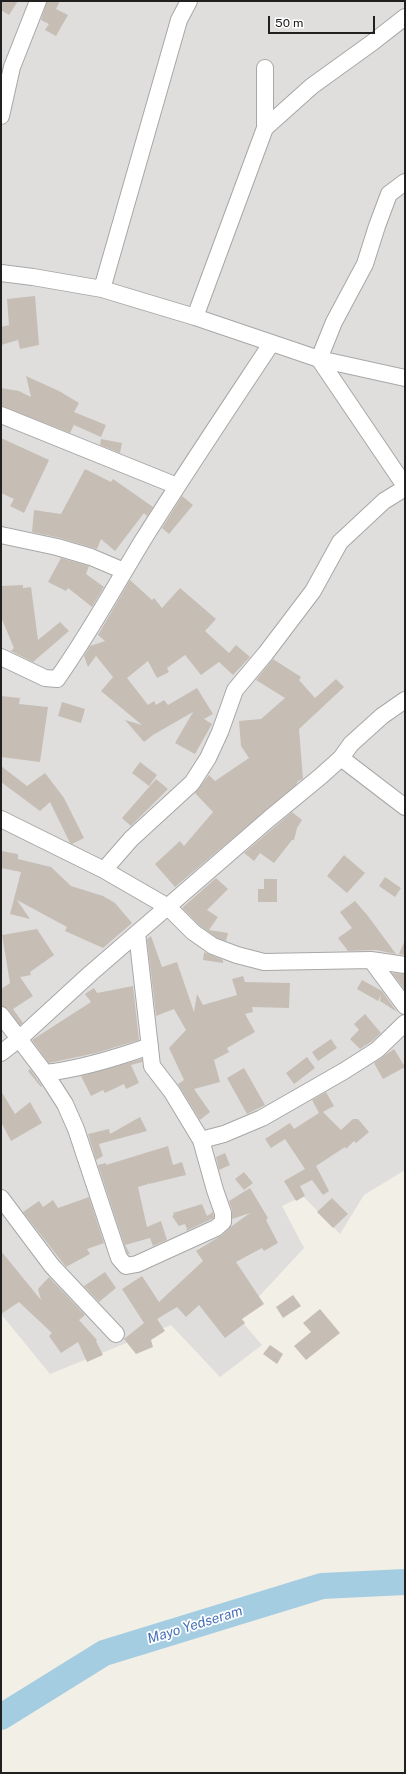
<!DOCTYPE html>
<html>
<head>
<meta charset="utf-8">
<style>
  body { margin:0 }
  #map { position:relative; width:406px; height:1774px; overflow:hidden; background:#f2efe6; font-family:"Public Sans",sans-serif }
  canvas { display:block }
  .frame { position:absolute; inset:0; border:2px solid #202020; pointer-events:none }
  .scale { position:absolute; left:268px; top:16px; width:107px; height:18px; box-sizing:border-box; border:2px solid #202020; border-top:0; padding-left:5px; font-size:12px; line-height:14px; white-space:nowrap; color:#202020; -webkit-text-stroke:3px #fff; paint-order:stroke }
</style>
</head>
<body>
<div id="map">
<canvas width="406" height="1774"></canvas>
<div class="frame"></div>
<div class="scale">50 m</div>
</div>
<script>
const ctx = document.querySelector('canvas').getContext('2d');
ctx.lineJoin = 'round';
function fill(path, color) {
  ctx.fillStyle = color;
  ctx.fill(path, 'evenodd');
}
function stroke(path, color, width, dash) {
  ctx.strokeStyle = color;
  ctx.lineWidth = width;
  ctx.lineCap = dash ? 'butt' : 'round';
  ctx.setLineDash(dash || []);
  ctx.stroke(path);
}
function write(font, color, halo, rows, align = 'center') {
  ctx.font = font + ' "Public Sans",sans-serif';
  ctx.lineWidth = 3.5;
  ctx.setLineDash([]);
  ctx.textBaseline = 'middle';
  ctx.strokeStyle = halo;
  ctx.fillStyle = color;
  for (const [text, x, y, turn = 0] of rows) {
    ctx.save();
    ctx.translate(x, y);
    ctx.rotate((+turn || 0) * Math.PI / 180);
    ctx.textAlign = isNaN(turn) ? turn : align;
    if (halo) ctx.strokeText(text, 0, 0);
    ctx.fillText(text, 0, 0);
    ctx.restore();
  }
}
fill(new Path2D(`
  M1 1H405V1170L364 1195 340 1234 303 1196 282 1206 304 1248 239 1318 262 1345 220 1377 171 1325 50 1374 1 1314Z`), '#dfdedd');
stroke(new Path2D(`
  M1 1717 104 1653 322 1586 405 1582`), '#a4cde2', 26);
fill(new Path2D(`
  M1 1H18L9 15 1 10Z
  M47 1H60L56 9 68 15 56 36 45 30 49 24 41 20Z
  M35 296 39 345 20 349 18 340 1 345V327L9 325 7 299Z
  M26 376 59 391 79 403 74 412 106 425 101 437 74 425 70 433 1 406V388L19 391 31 397Z
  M1 438 49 460 24 513 10 506 14 499 1 493Z
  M101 439 122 443 120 453 100 445Z
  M85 469 111 482 113 479 153 507 147 516 144 513 115 551 101 539 97 549 60 538 32 532 34 510 61 514Z
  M182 496 193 505 169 534 162 528Z
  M61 558 89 566 86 574 104 587 92 607 68 588 66 591 48 582Z
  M130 580 152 600 154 598 162 608 180 588 216 619 205 631 229 653 236 645 250 657 233 675 219 662 201 675 185 655 167 668 169 672 157 678 148 661 127 678 148 705 154 701 156 705 164 700 168 705 197 688 213 714 204 719 212 724 195 754 175 743 193 712 153 735 144 742 125 720 142 725 101 691 113 677 96 656 88 667 84 656 90 646 105 641 98 635Z
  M23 585V588L31 587 38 640 60 622 69 631 33 662 11 651 14 648 1 617V586Z
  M273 659 301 677 299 680 315 698 336 679 344 687 299 729 303 779 298 781 296 785 175 887 155 864 180 841 184 846 213 812 195 793 209 775 215 781 249 758 241 746 239 721 261 719 285 698 256 680Z
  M1 696 20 698 19 704 48 707 40 762 1 757Z
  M62 702 85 709 81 723 58 716Z
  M140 762 157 775 149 786 132 773Z
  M1 766 27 786 45 773 64 798 84 838 72 844 70 843 50 802 40 811 1 782Z
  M156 779 168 789 131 826 122 818Z
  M292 812 302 820 297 828 294 840H292L274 863 260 853 254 861 244 853Z
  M1 851 18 854V859L51 867 71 886 103 896 115 903 132 923 103 948 65 931 67 927 17 900 30 919 10 914 21 872 1 868Z
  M344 855 365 873 347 893 327 876Z
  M385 877 401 888 395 897 379 886Z
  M216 878 228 889 207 910 218 917 209 930 228 933 226 941 217 938 199 925 182 908Z
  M264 879H277V902H258V889H264Z
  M355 901 368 916 396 954 376 950 348 951 338 938 352 928 340 912Z
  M37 929 54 955 30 972 31 975 20 977 33 996 13 1009 23 1023 20 1025 8 1009 1 1006V989L10 983 2 935Z
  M151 936 162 967 177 962 194 1012 197 994 203 1005 237 995 232 979 243 976 245 982 290 983 289 1008 252 1007 253 1012 245 1014 255 1032 227 1048 229 1052 214 1060 220 1082 194 1089 210 1112 200 1120 178 1084 184 1080 169 1048 186 1030 174 1009 156 1016 147 939Z
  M405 940V955L399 954Z
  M204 952 223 960V963L203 960Z
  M392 973 405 974V990Z
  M362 980 382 991 397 1012 380 1001 381 995 378 1001 357 989Z
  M133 986 139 1040 96 1053 49 1063 32 1040 91 1002 85 994 94 988 97 993Z
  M365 1014 381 1033 371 1042 360 1049 350 1039 359 1030 354 1024Z
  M331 1039 337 1048 318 1061 312 1052Z
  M394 1049 405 1067 383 1079 374 1063Z
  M307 1057 315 1068 294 1084 286 1073Z
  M142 1059V1062L131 1065 139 1083 126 1089 124 1084 105 1093 103 1090 91 1096 81 1076Z
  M244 1068 265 1105 247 1114 227 1078Z
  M30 1069 42 1086 41 1087 28 1071Z
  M1 1091 15 1114 30 1102 42 1123 11 1141 1 1122Z
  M326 1092 334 1106 323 1112 341 1130 353 1119H358L369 1132 356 1143 354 1141 346 1149 345 1147 316 1166 329 1191 323 1195 312 1180 300 1186 305 1196 296 1201 284 1181 305 1169 285 1139 271 1148 265 1139 290 1123 294 1129 319 1113 312 1100Z
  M140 1117 147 1131 99 1144 103 1156 96 1160 88 1134 109 1129 110 1134Z
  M168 1146 173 1165 182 1162 186 1175 149 1184 148 1182V1184L138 1187 147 1227 161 1221 167 1240 153 1246 150 1238 125 1245 130 1254H129L127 1253 98 1165 106 1163V1165Z
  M225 1153 230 1165 219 1170 216 1157Z
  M244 1172 253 1183 244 1190 235 1179Z
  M250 1188 268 1218 266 1220 278 1243 264 1251 262 1248 236 1262 264 1304 242 1319 245 1323 225 1338 199 1305 186 1317 177 1307 157 1319 165 1331 151 1340 153 1347 136 1354 124 1339 144 1323 122 1289 142 1276 159 1302 203 1261 196 1251 222 1235 232 1226 250 1213 232 1219V1210L229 1201Z
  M89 1197 104 1243 87 1249 90 1254 66 1267 23 1212 39 1201 43 1207 53 1200 58 1208Z
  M332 1198 348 1214 333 1228 317 1212Z
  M202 1204 207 1216 213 1212 214 1218 186 1231 187 1229 185 1224 179 1226 172 1216 174 1215 173 1213Z
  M1 1251 41 1300 38 1289 49 1277 85 1315 79 1320 97 1340 96 1341 103 1355 87 1362 78 1342 61 1353 49 1336 52 1333 19 1302 1 1314Z
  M105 1272 116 1288 99 1302 84 1286Z
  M293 1295 301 1306 283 1318 276 1307Z
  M320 1309 340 1333 306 1360 294 1346 311 1332 303 1323Z
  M270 1345 283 1354 277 1364 263 1354Z`), '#c6beb5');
const street = new Path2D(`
  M1 116 12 67 38 1
  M265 128 312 86 373 42 405 17
  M405 182 389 194 377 226 365 264 334 322 319 359 405 486
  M1 273 33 277 102 289 195 317 319 359 405 378
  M102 289 179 20 189 1
  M195 317 265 128V68
  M1 415 177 486
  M1 535 57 547 91 557 124 571
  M1 657 45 678 57 679C89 634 115 586 143 540 185 473 228 409 271 344
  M341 758 405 807
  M1 819 104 870 168 907 193 932 213 946 237 955 264 962 371 960 405 965
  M104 870 131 839 192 783 208 758 220 732 235 690 266 653 313 591 340 542 384 501 405 488
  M371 960 405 1006
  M1 1015 45 1073 65 1104 76 1129 119 1258 126 1266 137 1264 216 1228 223 1222V1213L215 1190 201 1140 172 1092 152 1066 137 933
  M1 1053 19 1039 91 973 270 818 321 776 341 758 351 744 382 716 405 700
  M45 1073C81 1069 116 1058 150 1046
  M201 1140 224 1134 262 1118 344 1071 377 1050 405 1023
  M1 1198 52 1266 116 1334`);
stroke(street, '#a7a7a7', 18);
stroke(street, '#fff', 16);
write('italic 14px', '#4571b8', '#fff', [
  ["Mayo Yedseram",195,1625,-17]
]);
</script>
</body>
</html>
